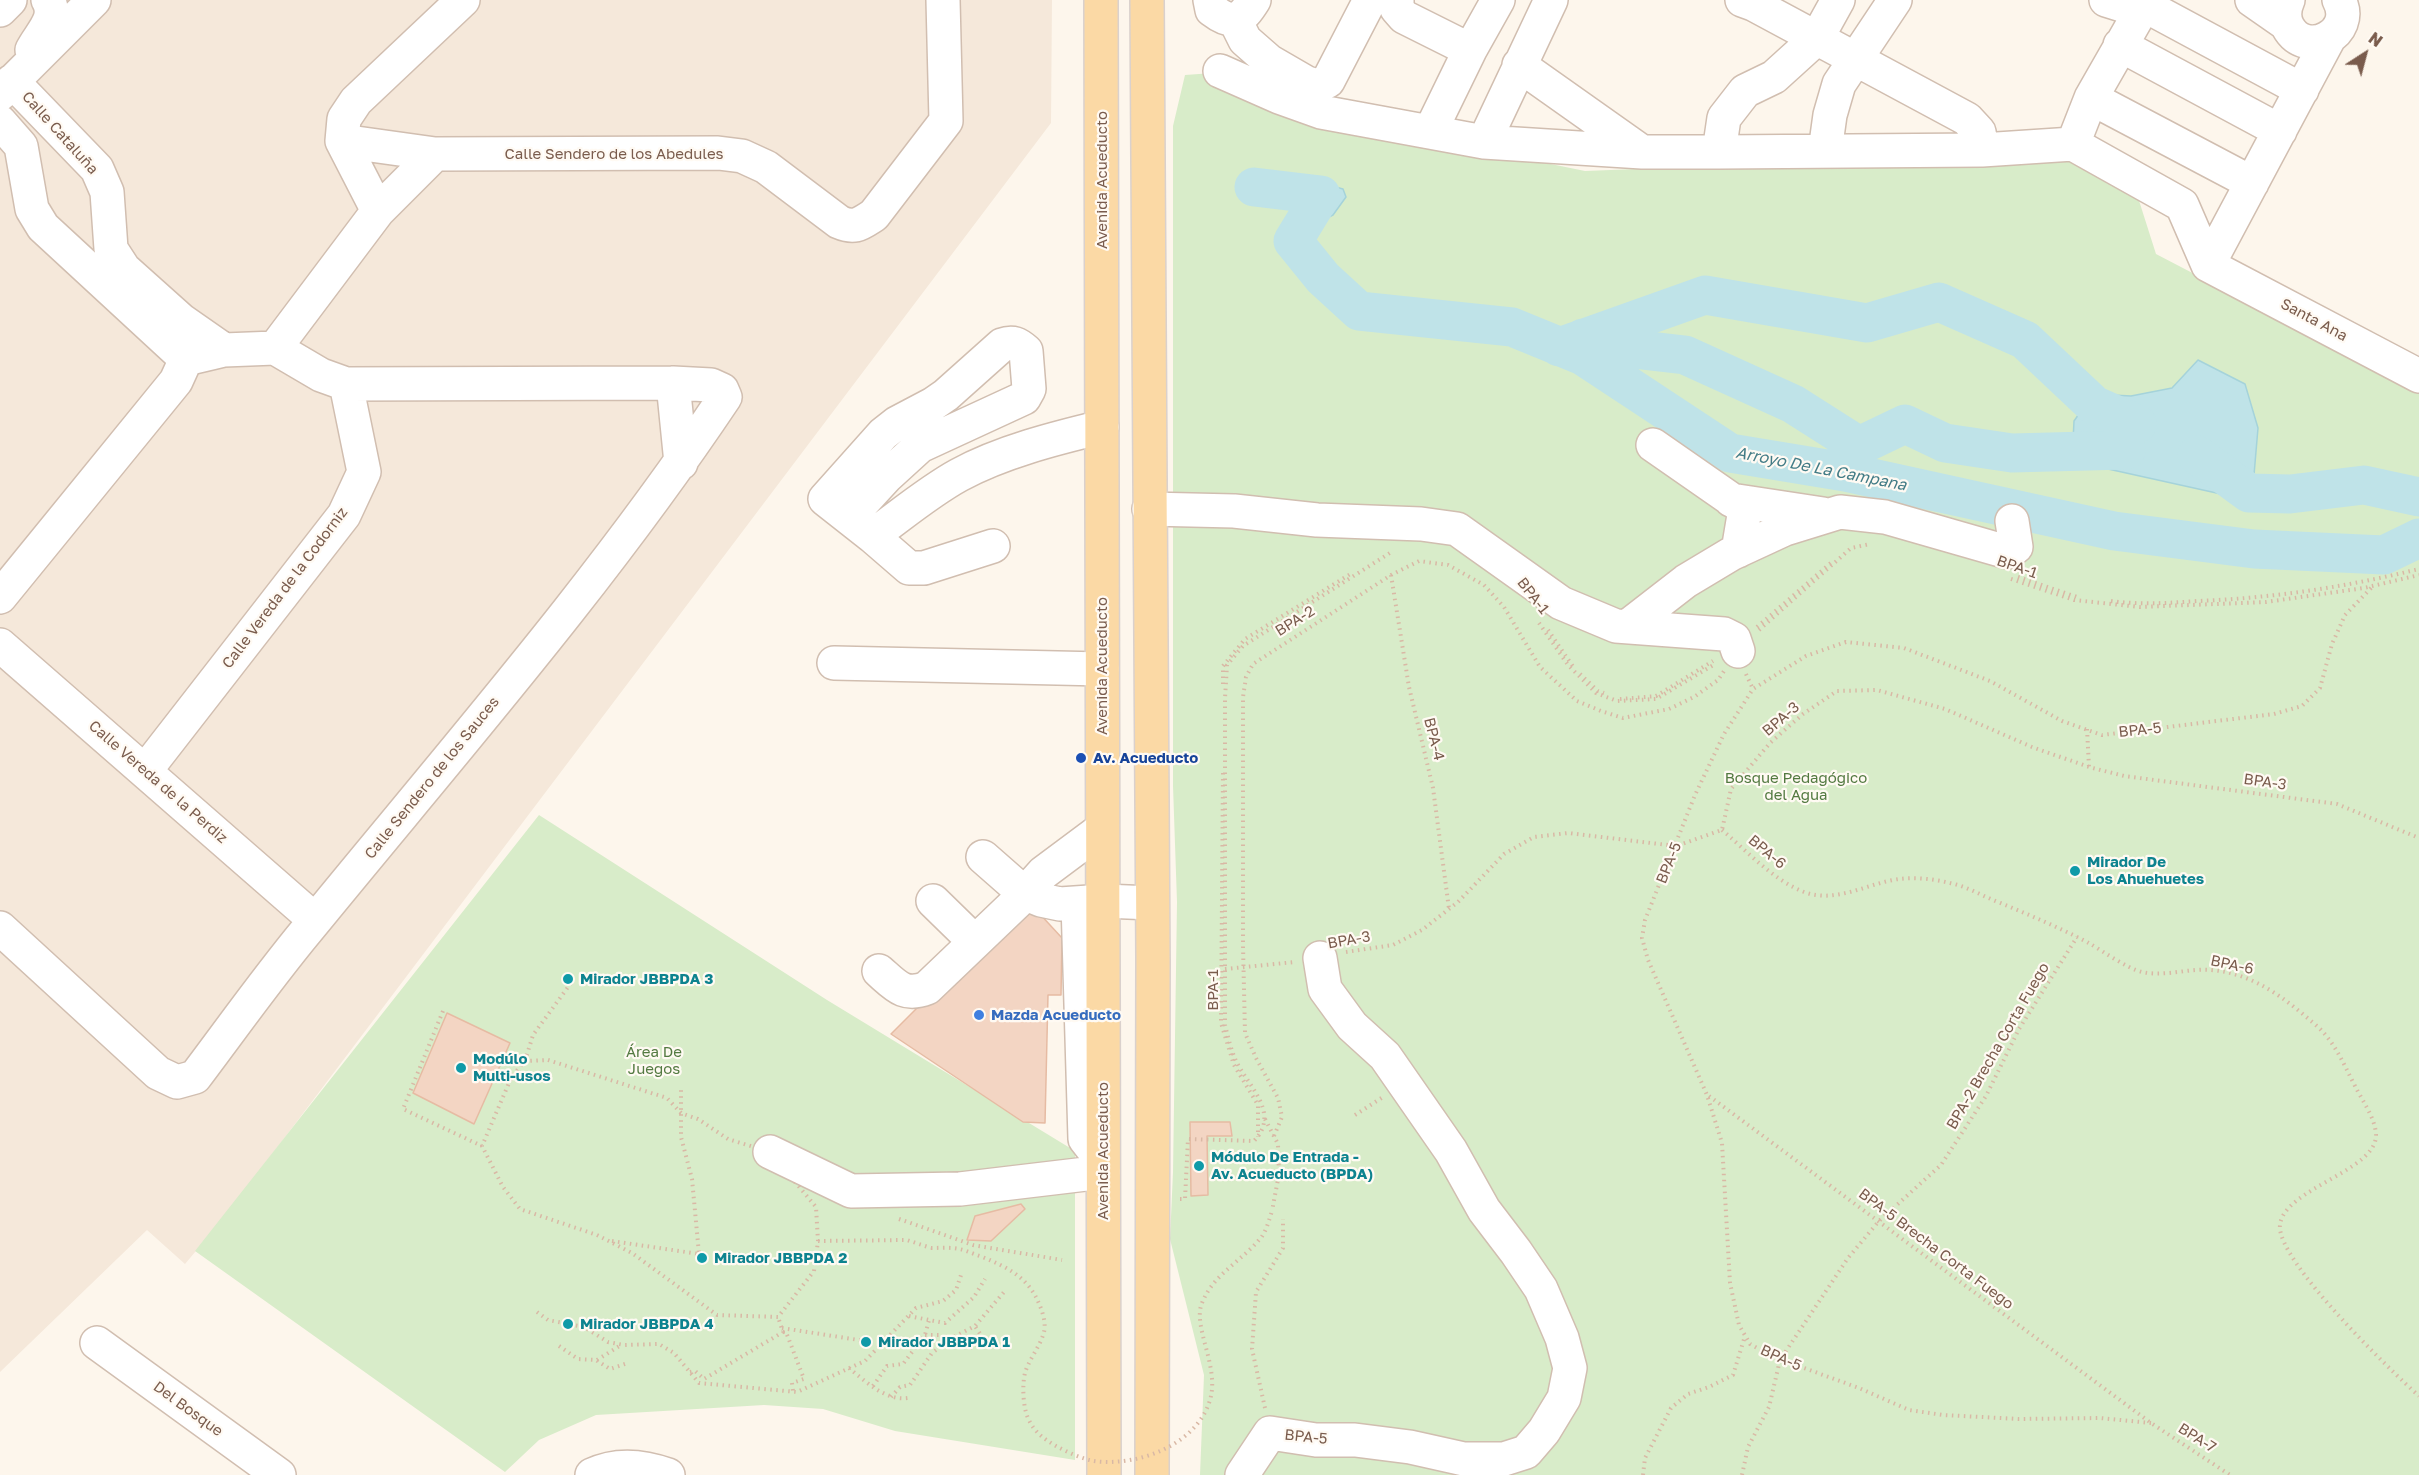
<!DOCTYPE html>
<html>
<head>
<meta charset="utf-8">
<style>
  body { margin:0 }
  #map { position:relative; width:2419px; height:1475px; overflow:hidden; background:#fdf6ec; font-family:"Golos Text",sans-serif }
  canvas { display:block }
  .north { position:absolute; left:2335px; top:24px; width:60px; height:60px; -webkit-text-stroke:4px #fffaf3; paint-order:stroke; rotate:36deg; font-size:16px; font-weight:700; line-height:24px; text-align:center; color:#7a5c4d }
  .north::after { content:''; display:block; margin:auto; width:21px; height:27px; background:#7a5c4d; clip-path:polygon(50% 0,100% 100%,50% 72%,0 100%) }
</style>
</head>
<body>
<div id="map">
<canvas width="2419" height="1475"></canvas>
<div class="north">N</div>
</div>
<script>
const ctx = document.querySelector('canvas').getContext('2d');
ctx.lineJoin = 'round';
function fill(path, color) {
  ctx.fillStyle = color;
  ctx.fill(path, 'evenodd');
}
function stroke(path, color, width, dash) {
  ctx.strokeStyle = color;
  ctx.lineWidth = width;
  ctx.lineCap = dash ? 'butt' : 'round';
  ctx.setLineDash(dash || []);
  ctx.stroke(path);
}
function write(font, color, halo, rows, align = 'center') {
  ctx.font = font + ' "Golos Text",sans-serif';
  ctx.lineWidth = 4.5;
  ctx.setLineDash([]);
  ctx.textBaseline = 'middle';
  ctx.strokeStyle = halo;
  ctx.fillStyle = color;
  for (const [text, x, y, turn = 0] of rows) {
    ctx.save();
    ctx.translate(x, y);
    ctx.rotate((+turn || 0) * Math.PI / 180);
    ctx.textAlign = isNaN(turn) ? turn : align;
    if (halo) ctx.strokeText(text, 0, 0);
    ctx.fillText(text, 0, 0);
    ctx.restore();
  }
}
fill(new Path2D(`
  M0 0H1052L1051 123 227 1214 185 1264 147 1230 0 1372Z`), '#f5e8da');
fill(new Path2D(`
  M1213 73 1311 115 1585 171 2073 152 2135 188 2156 254 2419 391V1475H1200L1204 1375 1170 1239 1173 1172 1177 902 1173 786V126L1185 75Z
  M539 815 827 1000 1075 1151V1460L895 1431 823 1409 764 1405 596 1415 539 1440 505 1472 195 1251Z`), '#d8ecc9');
const water = new Path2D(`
  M1328 185 1343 189 1346 197 1333 215 1319 222 1315 220C1314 202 1299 191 1328 185Z
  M2198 360 2245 384 2258 428 2254 475 2230 496 2072 461 2074 421 2093 394 2131 396 2172 388Z`);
fill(water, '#bfe3e8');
stroke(water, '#a5d3da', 1.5);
stroke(new Path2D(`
  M1254 187 1321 195 1293 241 1323 278 1359 311 1512 327 1583 356 1730 453 1845 472 2114 531 2254 549 2384 555 2419 538
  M1583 338 1624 348 1685 355 1793 404 1859 446 1905 424 1945 443 2012 453 2126 450
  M1559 347 1705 295 1867 323 1939 302 2025 340 2094 405 2137 424
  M2197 455 2249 493 2290 494 2364 485 2419 497`), '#bfe3e8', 39);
const building = new Path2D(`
  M1026 899 1062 938 1061 995H1048L1045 1123 1023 1122 891 1034Z
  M447 1013 510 1043 474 1124 413 1093Z
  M1190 1122H1230L1232 1136H1207L1208 1195 1191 1196Z
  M1021 1204 1025 1209 991 1241 967 1240 975 1216Z`);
fill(building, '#f3d5c3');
stroke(building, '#e6bba3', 1.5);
const minor = new Path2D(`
  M1210 0 1212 10C1233 26 1241 21 1254 0
  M1397 0V9L1404 17 1470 50
  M2106 0 2122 5H2144L2302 90
  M2147 0 2091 98 2073 144 2182 205 2208 265
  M2252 0 2285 23
  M2288 0C2284 9 2283 18 2288 27 2306 60 2357 33 2339 0
  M0 10 10 0
  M1235 20 1245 40 1269 61 1307 83 1318 86 1328 81 1370 0
  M2120 45 2280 131
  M32 50C40 34 59 18 48 0
  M1519 65 1642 152
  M1220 71 1279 97 1321 112 1484 142 1642 152H1719L1724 118 1745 91 1774 77 1817 38 1838 0
  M12 81 97 169 107 192 111 249 124 269 181 320 224 350
  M0 94 94 0
  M2091 98 2252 183
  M0 122 21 146 32 209 43 227 186 359
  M1430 132 1470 50 1498 0
  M342 141 435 154 718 153 742 156 766 167 839 222C855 229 860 224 874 215L946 121 943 0
  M1484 142 1551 0
  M1982 150 2073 144
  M1825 151 1830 115 1839 84 1895 0
  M1719 152 1982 150 1979 132 1967 119 1753 4 1742 0
  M378 211 342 141 344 119 356 101 463 0
  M2208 265 2328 40
  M2208 265 2419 376
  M275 348 378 211 435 154
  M673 383 681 463
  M1653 445 1745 509 1738 551
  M1731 500 1823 514
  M863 502 886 477 920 446 1024 398 1029 389 1026 351C1018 344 1013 341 1002 345L946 395 933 404 897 423 883 434 825 499 872 536C900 516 928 492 959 475 1001 452 1056 438 1102 427
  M1149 509 1234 511 1317 520 1421 524 1457 529 1561 603 1616 626 1724 634 1734 639 1738 651
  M872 536 909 568H924L993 546
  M0 597 176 381 186 359
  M1628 626 1686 581 1731 554 1785 529 1840 512 1885 517 2007 552 2016 547 2012 521
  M0 645 315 920
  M834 663 1102 669
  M145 771 344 515 364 472 346 384
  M983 857 1024 893 1041 900 1060 904 1104 901 1152 903
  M933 901 975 942
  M1078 903 1085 1139 1102 1161
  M0 928 158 1073 177 1082 195 1077C232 1028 268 977 308 929 450 755 600 584 725 397L722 390 711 385 673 383 346 384 321 375 275 348 224 350 186 359
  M879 971C896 986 904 997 927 988L1017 902 1043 873 1102 829
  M770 1152 851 1191 960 1189 1103 1172
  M97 1343 279 1475
  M592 1475C617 1463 643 1466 668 1475
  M1242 1475 1270 1433 1316 1440H1355L1410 1447 1464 1459H1504L1526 1452 1544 1431 1564 1398 1570 1368 1562 1338 1541 1289 1516 1252 1484 1210 1451 1151 1385 1056 1352 1026 1325 989 1320 958`);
const major = new Path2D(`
  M1101 0 1104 1475
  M1147 0 1153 959 1152 1475`);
stroke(minor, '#d1beb0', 36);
stroke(major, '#dad1cd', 36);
stroke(new Path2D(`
  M1391 575 1409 687 1433 788 1449 909
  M2018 577 2080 598
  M2011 579 2074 600 2140 607 2266 602 2364 588 2419 575
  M2111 601C2140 605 2168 603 2198 601 2273 598 2346 587 2419 569
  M1539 623 1568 665 1596 693 1617 701 1656 699 1715 664
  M1757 627 1833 561
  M1548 630 1574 668
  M1759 630 1851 548 1870 544
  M1580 674 1598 691 1604 693
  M1746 674 1753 689
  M1223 684V666L1245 639 1352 573
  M1620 699 1656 696 1713 661
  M2087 729 2089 767
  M1223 773 1221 1023 1234 1065 1258 1105V1137
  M1722 830C1747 851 1773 880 1804 892 1836 904 1868 883 1899 879 1916 877 1934 879 1950 883 1965 886 1979 894 1993 900 2025 913 2056 926 2087 942 2103 951 2126 968 2142 972 2165 977 2189 968 2211 970 2251 973 2282 996 2311 1021 2334 1039 2342 1061 2355 1086 2362 1100 2375 1118 2376 1134 2378 1171 2284 1188 2280 1225 2276 1260 2391 1371 2419 1396
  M1346 952 1393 945 1422 930 1458 902 1504 854 1534 837 1568 833 1676 846 1722 830 1731 789 1770 743 1803 714 1837 691 1877 690 1945 709 2032 747 2089 767 2124 776 2337 804 2419 838
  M1225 969 1295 962
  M443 1011 403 1109 482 1146
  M548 1060 667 1098 681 1113 698 1119 728 1139 770 1152 816 1207 818 1241 814 1271 778 1317 717 1315 632 1253 597 1235 520 1209 503 1187 482 1146 512 1076 525 1061Z
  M525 1061 533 1035 571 983
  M1709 1096 2151 1423 2230 1475
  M1355 1115 1383 1097
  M1265 1119 1278 1144 1279 1174 1272 1211
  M1274 1136 1282 1117 1278 1098 1256 1058 1245 1033 1243 946V697L1246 677 1253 664 1391 575 1419 561 1448 565 1484 585 1504 607 1540 667 1577 701 1601 711 1623 718 1669 709 1694 697 1718 680 1724 671
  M1180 1199H1185L1188 1139 1254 1141C1281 1113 1248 1086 1236 1061 1231 1050 1228 1037 1225 1025V698L1227 665 1243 646 1393 551
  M899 1219 973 1245 1062 1260
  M612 1241 699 1254 692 1179 681 1137V1089
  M818 1241 907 1240 931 1248
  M537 1312 548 1320 584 1327 608 1342 624 1345 659 1344 674 1353 699 1383 797 1392 865 1361 916 1308 943 1301 956 1290 961 1275
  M909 1316 929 1320
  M782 1328 865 1341
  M783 1332H786L804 1379 792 1383 793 1391
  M925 1335H942L947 1342
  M559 1346 578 1359 596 1360 610 1369 628 1363
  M970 1348 984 1340 975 1326
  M597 1360 621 1345
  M849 1368C866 1382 886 1401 908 1398
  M690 1372 695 1371 704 1379 783 1332 778 1317
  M873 1386 887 1366 903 1364 925 1335 929 1320 945 1323 974 1297 985 1279
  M891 1397 900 1387 910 1385 932 1353 952 1338 975 1326 1004 1292
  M1265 1408 1252 1349 1256 1292 1283 1248V1219
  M2151 1423 2100 1418 2019 1419 1943 1415 1909 1410 1859 1388 1771 1356 1750 1344 1739 1325 1730 1283 1722 1143 1707 1095 1648 960 1642 938 1645 920 1695 795 1724 734 1753 689 1806 656 1846 642 1904 648 1990 681 2062 721 2102 735 2274 714 2302 706 2320 688 2332 644 2345 615 2374 585
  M1643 1475 1645 1458 1671 1408 1688 1394 1709 1387 1733 1375 1745 1336
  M1742 1475 1748 1447 1769 1407 1780 1360 1848 1258 1879 1221 1941 1165 1986 1096 2019 1029 2077 937`), '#d9b8a5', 4, [1.5, 4.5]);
stroke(minor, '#fff', 33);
stroke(major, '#fbd9a5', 33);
stroke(new Path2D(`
  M931 1248C940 1248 950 1247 959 1249 966 1250 973 1254 980 1256 1007 1267 1029 1277 1040 1306 1043 1313 1046 1324 1044 1332 1040 1347 1029 1359 1025 1373 1022 1385 1023 1407 1028 1418 1034 1432 1044 1439 1056 1446 1067 1452 1082 1459 1094 1461 1137 1467 1197 1445 1210 1400 1220 1367 1192 1326 1202 1303 1213 1275 1240 1262 1259 1240 1266 1233 1269 1220 1272 1211`), '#d9b8a5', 4, [1.5, 4.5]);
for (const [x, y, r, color] of [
  [1081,758,6,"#1a4fb4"],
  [2075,871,6,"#0f9aa8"],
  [568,979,6,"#0f9aa8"],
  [979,1015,6,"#3f7fe0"],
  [461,1068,6,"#0f9aa8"],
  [1199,1166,6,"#0f9aa8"],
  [702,1258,6,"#0f9aa8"],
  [568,1324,6,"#0f9aa8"],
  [866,1342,6,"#0f9aa8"]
]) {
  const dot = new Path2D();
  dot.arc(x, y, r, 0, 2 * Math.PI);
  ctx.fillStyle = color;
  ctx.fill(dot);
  stroke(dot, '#fffaf3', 2);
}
write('15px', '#7a5c4d', '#fffaf3', [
  ["Calle Cataluña",60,133,48],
  ["Calle Sendero de los Abedules",614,154],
  ["Avenida Acueducto",1102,180,-90],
  ["Santa Ana",2314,320,28],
  ["BPA-1",2017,567,19],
  ["Calle Vereda de la Codorniz",285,588,-53],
  ["BPA-1",1533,596,52],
  ["BPA-2",1295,621,-32],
  ["Avenida Acueducto",1102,666,-90],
  ["BPA-3",1781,719,-41],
  ["BPA-5",2140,730,-6],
  ["BPA-4",1434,739,76],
  ["Calle Sendero de los Sauces",432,778,-51],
  ["Calle Vereda de la Perdiz",158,782,41],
  ["BPA-3",2265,782,8],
  ["BPA-6",1767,852,40],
  ["BPA-5",1669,863,-68],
  ["BPA-3",1349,940,-10],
  ["BPA-6",2232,965,12],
  ["BPA-1",1213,990,-90],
  ["BPA-2 Brecha Corta Fuego",1998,1046,-60],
  ["Avenida Acueducto",1103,1151,-90],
  ["BPA-5 Brecha Corta Fuego",1936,1249,37],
  ["BPA-5",1781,1358,24],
  ["Del Bosque",188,1409,36],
  ["BPA-5",1306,1437,6],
  ["BPA-7",2197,1438,32]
]);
write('bold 15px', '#164399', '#fffaf3', [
  ["Av. Acueducto",1093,758]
], 'left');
write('15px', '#537a41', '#fffaf3', [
  ["Bosque Pedagógico",1796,778],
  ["del Agua",1796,795],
  ["Área De",654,1052],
  ["Juegos",654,1069]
]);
write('bold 15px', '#0d838f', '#fffaf3', [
  ["Mirador De",2087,862],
  ["Los Ahuehuetes",2087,879],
  ["Mirador JBBPDA 3",580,979],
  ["Modúlo",473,1059],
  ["Multi-usos",473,1076],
  ["Módulo De Entrada -",1211,1157],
  ["Av. Acueducto (BPDA)",1211,1174],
  ["Mirador JBBPDA 2",714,1258],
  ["Mirador JBBPDA 4",580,1324],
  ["Mirador JBBPDA 1",878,1342]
], 'left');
write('bold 15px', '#366cbe', '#fffaf3', [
  ["Mazda Acueducto",991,1015]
], 'left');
write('italic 16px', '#437c86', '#fffaf3', [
  ["Arroyo De La Campana",1821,469,11]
]);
</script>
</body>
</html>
